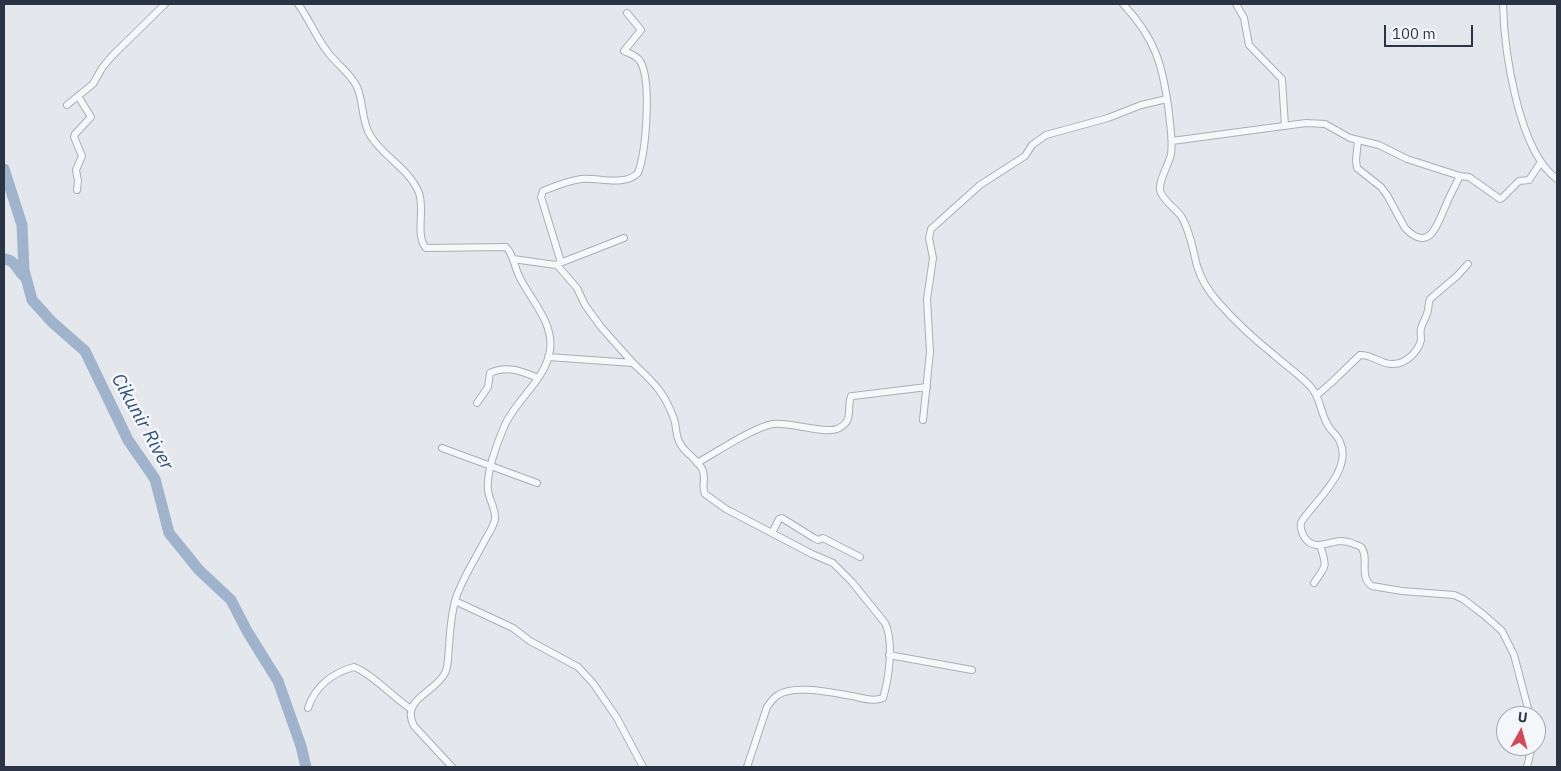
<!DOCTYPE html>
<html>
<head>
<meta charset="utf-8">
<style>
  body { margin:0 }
  #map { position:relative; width:1561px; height:771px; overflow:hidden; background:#e4e7ec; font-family:"IBM Plex Sans",sans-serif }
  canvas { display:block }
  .frame { position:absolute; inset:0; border:5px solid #2b3445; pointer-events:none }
  .north { position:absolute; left:1496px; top:706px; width:50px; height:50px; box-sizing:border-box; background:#f4f6f9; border:1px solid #a4a8b1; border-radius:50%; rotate:7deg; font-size:14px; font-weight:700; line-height:20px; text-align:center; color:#2b3445 }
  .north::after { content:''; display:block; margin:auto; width:18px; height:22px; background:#d1495b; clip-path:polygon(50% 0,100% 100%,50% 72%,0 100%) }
  .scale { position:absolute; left:1384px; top:25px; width:89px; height:22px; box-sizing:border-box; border:2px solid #2b3445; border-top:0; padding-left:6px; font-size:15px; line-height:18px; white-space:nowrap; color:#2b3445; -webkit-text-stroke:4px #f4f6f9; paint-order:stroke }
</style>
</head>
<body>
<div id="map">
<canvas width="1561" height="771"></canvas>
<div class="frame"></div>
<div class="north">U</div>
<div class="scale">100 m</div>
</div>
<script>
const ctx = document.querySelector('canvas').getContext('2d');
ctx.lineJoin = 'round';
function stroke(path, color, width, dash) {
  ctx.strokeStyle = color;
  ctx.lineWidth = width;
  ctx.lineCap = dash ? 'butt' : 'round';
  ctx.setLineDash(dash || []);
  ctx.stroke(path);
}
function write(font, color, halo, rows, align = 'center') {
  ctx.font = font + ' "IBM Plex Sans",sans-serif';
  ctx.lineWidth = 5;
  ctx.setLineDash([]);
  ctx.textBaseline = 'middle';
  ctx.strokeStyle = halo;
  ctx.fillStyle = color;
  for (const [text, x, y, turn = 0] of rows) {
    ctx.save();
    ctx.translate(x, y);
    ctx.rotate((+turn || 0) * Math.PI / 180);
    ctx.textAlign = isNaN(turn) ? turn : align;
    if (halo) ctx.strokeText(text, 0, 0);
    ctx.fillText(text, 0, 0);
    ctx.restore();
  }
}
stroke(new Path2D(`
  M4 169 22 225 24 270 32 300 52 322 85 351 128 440 155 479 169 533 199 570 231 600 247 631 278 681 301 746 306 767
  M4 259C16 260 16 269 24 276`), '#9fb4cc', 11);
const street = new Path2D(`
  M298 4C310 20 317 40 330 55 339 66 351 74 357 87 364 102 361 120 370 135 383 157 409 168 419 193 425 209 415 236 426 248L506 247C514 255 514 267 520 278 531 300 554 323 550 350 546 380 515 400 504 427 497 443 486 473 488 490 489 500 496 509 495 519 494 526 489 533 485 540 475 560 461 580 455 601 451 616 450 631 449 646 448 654 449 665 445 673 435 693 400 699 414 726L452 767
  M1123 4C1156 39 1163 66 1169 113 1170 126 1173 141 1171 154 1169 165 1156 184 1161 193 1165 202 1175 208 1181 216 1190 231 1193 250 1197 266 1201 279 1209 292 1218 302 1234 320 1254 339 1273 354 1285 365 1299 374 1310 386 1321 397 1320 414 1329 427 1332 432 1338 436 1340 442 1351 465 1326 491 1312 508 1309 512 1303 518 1301 523 1300 527 1302 534 1305 538 1314 551 1328 542 1340 541 1345 541 1350 542 1354 544 1357 545 1359 546 1361 547 1370 557 1358 577 1372 586L1402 591 1454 595 1463 599 1484 615 1502 631 1514 655 1530 716
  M1236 4 1244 18 1249 45 1282 79 1285 126
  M1503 4C1504 49 1518 151 1557 179
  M67 105 93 84 102 68 112 56 165 4
  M1358 140 1356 160 1357 168 1381 187 1387 195 1405 228C1430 254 1437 224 1446 205 1450 195 1455 186 1460 176
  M1172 141 1306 123 1325 124 1350 138 1379 145 1407 159 1460 176 1469 177 1500 199 1502 198 1519 181 1529 180 1541 162
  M77 190 78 181 76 170 82 156 74 137 75 134 91 117 78 96
  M513 259 556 265 560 263V259L541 197 543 191C555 186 568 181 581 179 598 177 624 187 638 173 646 152 652 80 640 61 636 55 630 54 624 51L641 30 627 13
  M560 263 624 238
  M557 265 577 288 585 305 601 327 633 363
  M548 357 633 363C653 382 664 391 674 419 677 427 675 437 681 445 686 454 699 460 703 471 706 479 701 487 705 494L726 509 812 554 833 563 852 582 885 623C894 641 889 679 883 698 873 702 862 698 852 696 833 693 794 684 778 695 773 698 770 703 767 707L747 767
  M1317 395 1331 383 1360 355C1372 354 1381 365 1393 364 1406 364 1418 352 1421 340 1421 336 1420 332 1421 328 1423 322 1427 316 1428 310 1429 305 1428 303 1430 299L1457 276 1468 264
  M477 403 488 387 490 373C507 365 521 371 538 378
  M923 420 930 352 927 299 933 258 929 238 931 229 980 185 1025 156 1032 145 1046 135 1108 118 1141 105 1167 99
  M442 448 537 483
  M697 463C715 453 754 427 773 424 790 422 824 434 837 429 855 421 846 410 851 396H853L927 387
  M772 533 779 519 782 518 814 538 818 540 823 538 860 557
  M1314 583C1327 564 1327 568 1320 545
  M455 601 513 628 530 641 578 667 593 683 617 718 643 767
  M889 655 972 670
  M308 708C315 687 332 673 354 667 371 673 394 698 411 709
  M1527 767 1532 746`);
stroke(street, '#a9aeb7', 8);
stroke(street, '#f7f8fa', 6);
write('italic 19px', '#34527a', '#f4f6f9', [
  ["Cikunir River",142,422,61]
]);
</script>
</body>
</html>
